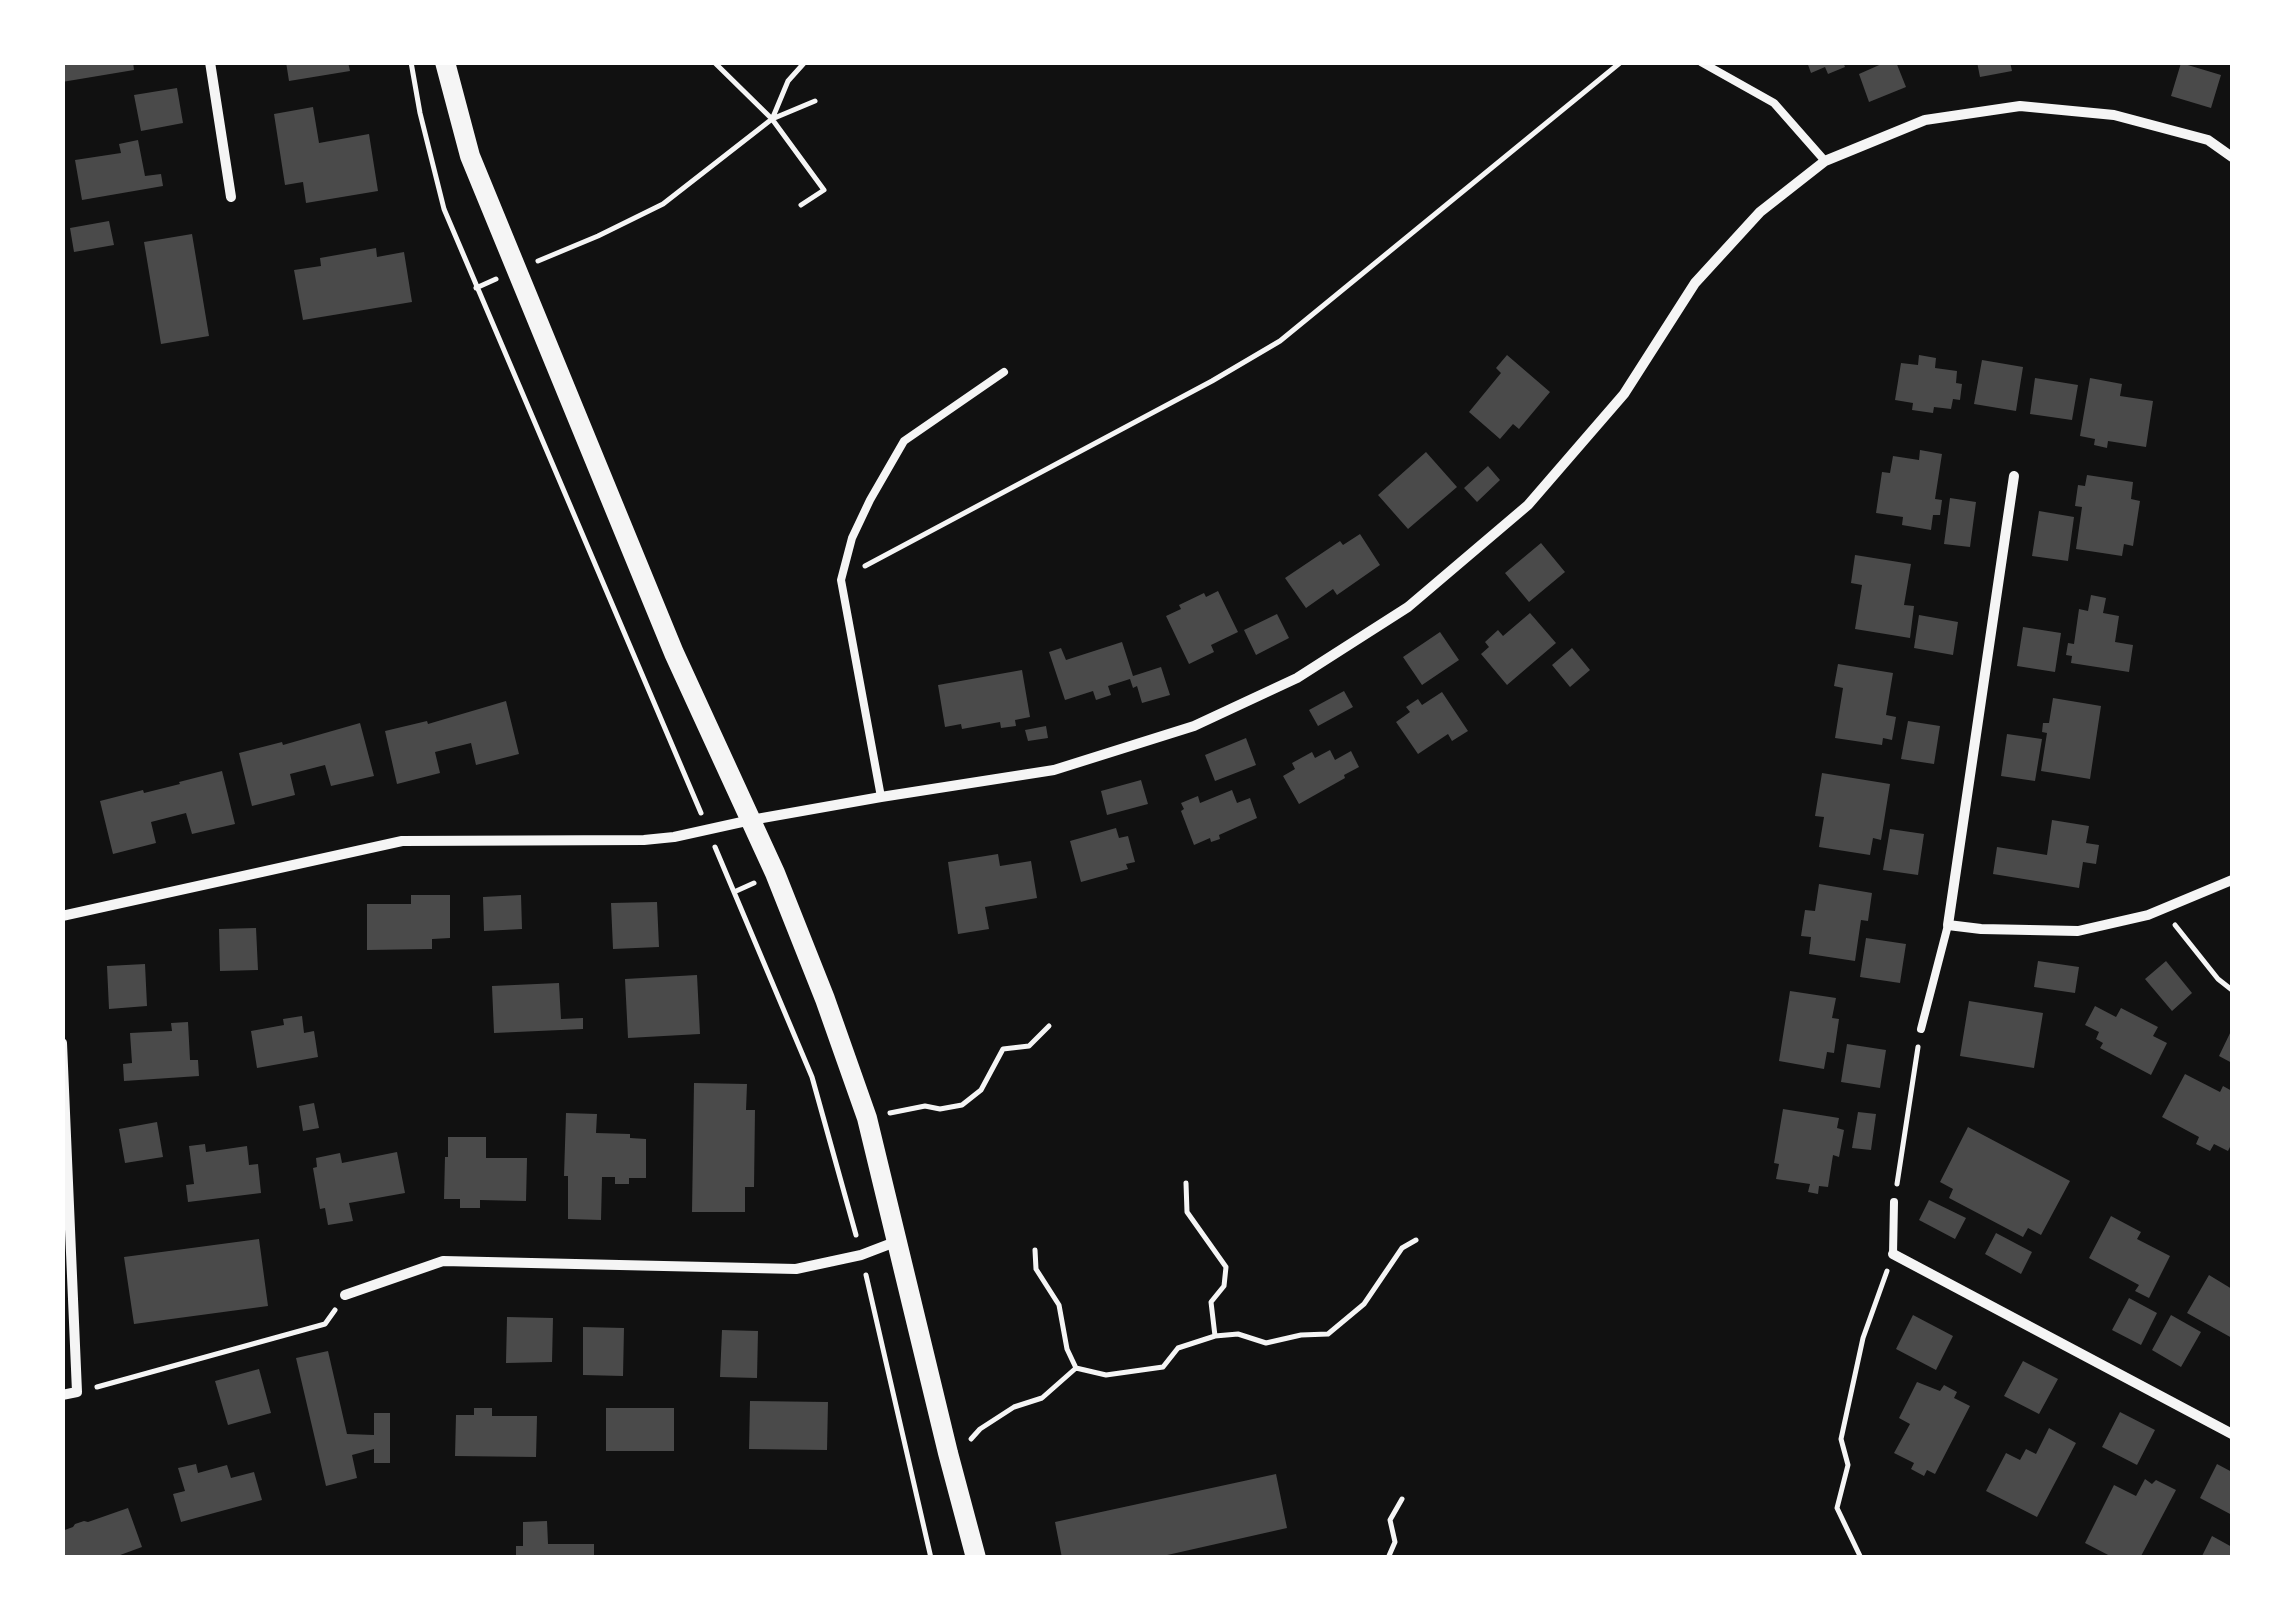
<!DOCTYPE html>
<html>
<head>
<meta charset="utf-8">
<style>
  body { margin:0 }
  #map { position:relative; width:2295px; height:1620px; overflow:hidden; background:#111; font-family:Karla,sans-serif }
  canvas { display:block }
  .frame { position:absolute; inset:0; border:65px solid #fff; pointer-events:none }
</style>
</head>
<body>
<div id="map">
<canvas width="2295" height="1620"></canvas>
<div class="frame"></div>
</div>
<script>
const ctx = document.querySelector('canvas').getContext('2d');
ctx.lineJoin = 'round';
function fill(path, color) {
  ctx.fillStyle = color;
  ctx.fill(path, 'evenodd');
}
function stroke(path, color, width, dash) {
  ctx.strokeStyle = color;
  ctx.lineWidth = width;
  ctx.lineCap = dash ? 'butt' : 'round';
  ctx.setLineDash(dash || []);
  ctx.stroke(path);
}
fill(new Path2D(`
  M62 62H133L134 70 62 82Z
  M286 62H348L350 71 289 81Z
  M1807 62H1843L1845 67 1828 74 1825 67 1811 73Z
  M1886 62H1896L1906 87 1869 102 1859 74Z
  M1977 62H2010L2012 71 1980 77Z
  M2181 63 2221 75 2211 108 2171 96Z
  M177 88 183 123 141 131 134 95Z
  M313 107 319 143 369 134 378 191 306 203 303 182 285 185 274 114Z
  M138 140 145 176 161 174 163 186 82 200 75 160 121 153 119 144Z
  M109 221 114 245 74 252 70 228Z
  M192 234 209 336 161 344 144 242Z
  M376 248 377 257 404 252 412 302 303 320 294 270 321 266 320 258Z
  M1507 355 1550 392 1519 429 1513 424 1500 439 1469 412 1501 373 1496 368Z
  M1919 355 1936 358 1935 368 1957 371 1956 383 1962 384 1960 400 1953 399 1951 409 1934 407 1933 413 1912 410 1913 403 1895 400 1901 363 1918 365Z
  M1982 360 2023 367 2016 411 1974 404Z
  M2035 378 2078 385 2072 420 2030 414Z
  M2090 378 2122 384 2120 396 2153 401 2146 447 2108 441 2107 448 2094 445 2095 439 2080 436Z
  M1920 450 1942 454 1935 499 1942 500 1940 515H1933L1931 530 1902 525 1903 517 1876 513 1882 472 1890 473 1893 456 1919 460Z
  M1426 452 1457 487 1408 529 1378 495Z
  M1488 466 1500 480 1477 502 1464 488Z
  M2087 475 2133 482 2131 499 2140 501 2133 546 2124 544 2122 556 2076 549 2082 507 2075 506 2078 485 2085 486Z
  M1950 498 1976 502 1970 547 1944 544Z
  M2039 511 2074 517 2068 561 2032 556Z
  M1360 534 1380 565 1337 595 1333 589 1306 608 1285 578 1340 541 1343 545Z
  M1541 543 1565 572 1529 602 1505 573Z
  M1855 555 1911 564 1904 605 1914 606 1910 638 1855 629 1862 585 1851 583Z
  M1218 591 1238 632 1211 645 1214 652 1189 664 1166 616 1181 609 1179 605 1204 593 1206 597Z
  M2091 595 2106 598 2103 613 2119 616 2115 642 2133 645 2129 672 2071 663 2072 656 2066 655 2068 643 2074 644 2079 609 2088 611Z
  M1530 613 1556 643 1507 685 1481 654 1489 647 1485 642 1498 630 1503 636Z
  M1277 614 1289 638 1256 655 1244 630Z
  M1919 615 1958 622 1953 655 1914 648Z
  M2023 627 2061 633 2055 672 2017 666Z
  M1440 632 1459 660 1422 685 1403 657Z
  M1122 642 1133 676 1161 667 1170 695 1142 703 1137 686 1133 688 1130 679 1108 686 1111 695 1096 700 1093 691 1065 700 1049 652 1061 648 1066 660Z
  M1572 648 1590 670 1570 687 1552 665Z
  M1838 664 1893 673 1886 715 1896 717 1892 740 1883 738 1882 745 1835 738 1843 688 1834 686Z
  M1022 670 1030 717 1015 720 1016 726 1001 728 1000 722 962 729 961 724 945 727 938 685Z
  M1344 691 1353 707 1318 726 1309 710Z
  M1442 692 1468 731 1452 741 1448 734 1418 754 1396 722 1410 712 1406 707 1418 699 1422 705Z
  M2053 698 2101 706 2090 779 2041 771 2047 733 2042 732 2043 723H2049Z
  M506 701 519 754 476 765 471 743 435 752 440 773 397 784 385 731 427 721 428 724Z
  M1908 721 1940 726 1934 764 1901 759Z
  M360 723 374 776 331 786 325 765 290 774 295 795 252 806 239 753 282 742 283 745Z
  M1046 726 1048 738 1028 741 1025 730Z
  M2007 734 2042 739 2035 781 2001 776Z
  M1246 738 1256 765 1215 781 1205 755Z
  M1330 750 1335 760 1351 751 1359 767 1344 775 1345 778 1299 804 1283 776 1295 769 1292 763 1312 752 1315 758Z
  M222 771 235 824 192 834 186 813 151 822 156 843 113 854 100 801 143 790 144 793 180 784 179 782Z
  M1822 773 1890 784 1881 840 1873 838 1870 855 1819 847 1824 817 1815 816Z
  M1141 780 1148 804 1107 815 1101 791Z
  M1232 790 1237 803 1250 798 1257 818 1219 835 1220 839 1211 842 1210 838 1194 845 1181 811 1184 809 1181 803 1198 796 1200 803Z
  M2052 820 2089 826 2086 843 2099 845 2096 864 2083 862 2079 888 1993 874 1997 847 2047 855Z
  M1116 828 1119 838 1128 836 1135 862 1126 864 1128 869 1081 882 1070 841Z
  M1890 829 1924 834 1918 875 1883 870Z
  M998 854 1000 866 1031 861 1037 898 985 907 989 929 958 934 948 862Z
  M1819 884 1872 893 1868 921 1861 920 1855 961 1809 954 1811 937 1801 936 1805 910 1815 911Z
  M411 895H450V938L432 939V949L367 950V904H411Z
  M521 895 522 929 484 931 483 897Z
  M657 902 659 947 613 949 611 903Z
  M256 928 258 970 220 971 219 929Z
  M1866 938 1906 944 1900 983 1860 977Z
  M2038 961 2079 967 2075 993 2034 987Z
  M2166 961 2192 993 2172 1011 2145 979Z
  M145 964 147 1006 109 1009 107 966Z
  M697 975 700 1034 628 1038 625 979Z
  M559 983 561 1019 583 1018V1029L494 1033 492 986Z
  M1790 991 1836 998 1832 1018 1839 1019 1834 1053 1827 1052 1824 1069 1779 1061Z
  M1969 1001 2043 1013 2034 1068 1960 1056Z
  M2095 1006 2116 1017 2121 1008 2158 1027 2153 1036 2167 1043 2151 1075 2100 1048 2103 1043 2096 1039 2099 1032 2085 1025Z
  M302 1016 304 1033 314 1031 318 1057 257 1068 251 1031 284 1025 283 1019Z
  M188 1022 190 1060H198L199 1076 124 1081 123 1064 132 1063 130 1033 172 1031 171 1023Z
  M2232 1029V1063L2219 1056Z
  M1847 1044 1886 1050 1880 1088 1841 1082Z
  M2185 1074 2220 1092 2223 1086 2232 1091V1143L2228 1151 2214 1144 2210 1151 2196 1144 2199 1137 2162 1117Z
  M694 1083 747 1084 746 1110H755L754 1187H745V1212H692Z
  M314 1103 319 1128 303 1131 299 1106Z
  M1783 1109 1839 1118 1837 1128 1844 1130 1839 1157 1833 1155 1828 1187 1819 1186 1818 1194 1808 1192 1810 1184 1776 1179 1779 1164 1774 1163Z
  M1858 1112 1876 1114 1871 1150 1852 1148Z
  M566 1113 597 1114 596 1133 630 1134V1138L646 1139V1178H629V1184H615V1177H602L601 1220 568 1219V1176H564Z
  M157 1122 163 1157 125 1163 119 1129Z
  M1968 1127 2070 1181 2041 1235 2028 1228 2023 1237 1949 1198 1953 1189 1940 1182Z
  M448 1137H486V1158H527L526 1201 480 1200V1208H460V1199H444L445 1157H448Z
  M205 1144 206 1152 247 1146 249 1165 258 1164 261 1193 188 1202 186 1185 194 1184 189 1146Z
  M397 1152 405 1193 349 1203 353 1221 328 1225 325 1208 320 1209 313 1168 317 1167 316 1158 340 1153 342 1163Z
  M1929 1200 1966 1218 1955 1239 1919 1220Z
  M2111 1216 2141 1232 2137 1239 2170 1256 2149 1298 2135 1291 2139 1285 2089 1258Z
  M1996 1233 2032 1252 2021 1274 1985 1254Z
  M259 1239 268 1306 134 1324 124 1257Z
  M2209 1275 2232 1289V1338L2187 1313Z
  M2129 1298 2157 1313 2141 1345 2112 1330Z
  M1913 1315 1953 1336 1936 1370 1896 1349Z
  M2171 1315 2201 1332 2181 1367 2152 1350Z
  M507 1317 553 1318 552 1362 506 1363Z
  M583 1327 624 1328 623 1376 583 1375Z
  M722 1330 758 1331 757 1378 720 1377Z
  M328 1351 347 1434 374 1435V1413H390V1463H374V1449L352 1455 357 1478 326 1486 296 1358Z
  M2023 1361 2058 1379 2039 1414 2004 1396Z
  M259 1369 271 1413 228 1425 215 1381Z
  M1917 1382 1940 1391 1944 1385 1957 1392 1954 1398 1970 1406 1935 1474 1927 1470 1924 1476 1911 1469 1914 1463 1894 1453 1910 1424 1899 1418Z
  M750 1401 828 1402 827 1450 749 1449Z
  M474 1408H492V1416H537L536 1457 455 1456 456 1415H474Z
  M606 1408H674V1451H606Z
  M2120 1412 2155 1430 2137 1465 2102 1447Z
  M2049 1428 2076 1443 2037 1517 1986 1491 2006 1453 2020 1460 2026 1449 2036 1454Z
  M196 1464 198 1473 227 1465 231 1478 254 1472 262 1500 181 1522 173 1494 185 1491 178 1468Z
  M2217 1464 2232 1472V1515L2200 1498Z
  M1276 1474 1287 1528 1154 1558H1062L1055 1522Z
  M2145 1479 2152 1484 2156 1480 2176 1490 2140 1558H2114L2085 1543 2114 1485 2136 1496Z
  M128 1508 142 1547 112 1558H62V1531L73 1527 75 1524 84 1521 88 1522Z
  M547 1521 548 1544H594V1558H516V1546H523V1522Z
  M2212 1536 2232 1547V1558H2201Z`), '#4a4a4a');
stroke(new Path2D(`
  M411 62 420 113 444 209 701 813
  M714 62 772 119 824 190 801 205
  M773 117 788 81 805 62
  M538 261 598 236 663 204 772 119 815 101
  M476 288 496 279
  M865 566 1212 381 1280 341 1621 62
  M715 847 812 1077 856 1235
  M734 892 754 883
  M2175 925 2218 979 2232 990
  M890 1113 925 1106 940 1109 962 1105 981 1090 1003 1049 1029 1046 1049 1026
  M1186 1183 1187 1212 1226 1267 1224 1286 1211 1302 1215 1336
  M1897 1184 1918 1047
  M1035 1250 1036 1269 1059 1305 1067 1349 1076 1368
  M866 1275 931 1558
  M1076 1368 1106 1375 1163 1367 1178 1348 1215 1336 1238 1334 1266 1343 1301 1335 1328 1334 1364 1304 1402 1248 1416 1240
  M97 1387 325 1324 335 1310
  M971 1439 980 1429 1014 1407 1042 1398 1076 1368
  M1388 1558 1395 1542 1390 1520 1402 1499
  M1861 1558 1837 1508 1848 1465 1841 1439 1863 1338 1887 1271`), '#f5f5f5', 5);
stroke(new Path2D(`
  M1701 62 1774 103 1825 161
  M881 797 841 580 852 538 870 500 904 441 1004 372
  M1921 1029 1948 925
  M1893 1254 1894 1202`), '#f5f5f5', 8);
stroke(new Path2D(`
  M210 62 231 197
  M2014 476 1948 925 1981 929 2078 931 2148 915 2232 880
  M62 916 402 841 644 840 674 837 751 820 881 797 1054 770 1194 726 1297 678 1408 607 1528 505 1624 394 1695 283 1760 212 1825 161 1925 120 2020 106 2114 115 2208 140 2232 157
  M62 1043 77 1392 62 1395
  M1893 1254 2232 1434
  M345 1295 443 1261 796 1269 861 1255 895 1242`), '#f5f5f5', 10);
stroke(new Path2D(`
  M445 62 470 156 674 653 775 873 825 999 867 1118 948 1453 976 1558`), '#f5f5f5', 20);
</script>
</body>
</html>
